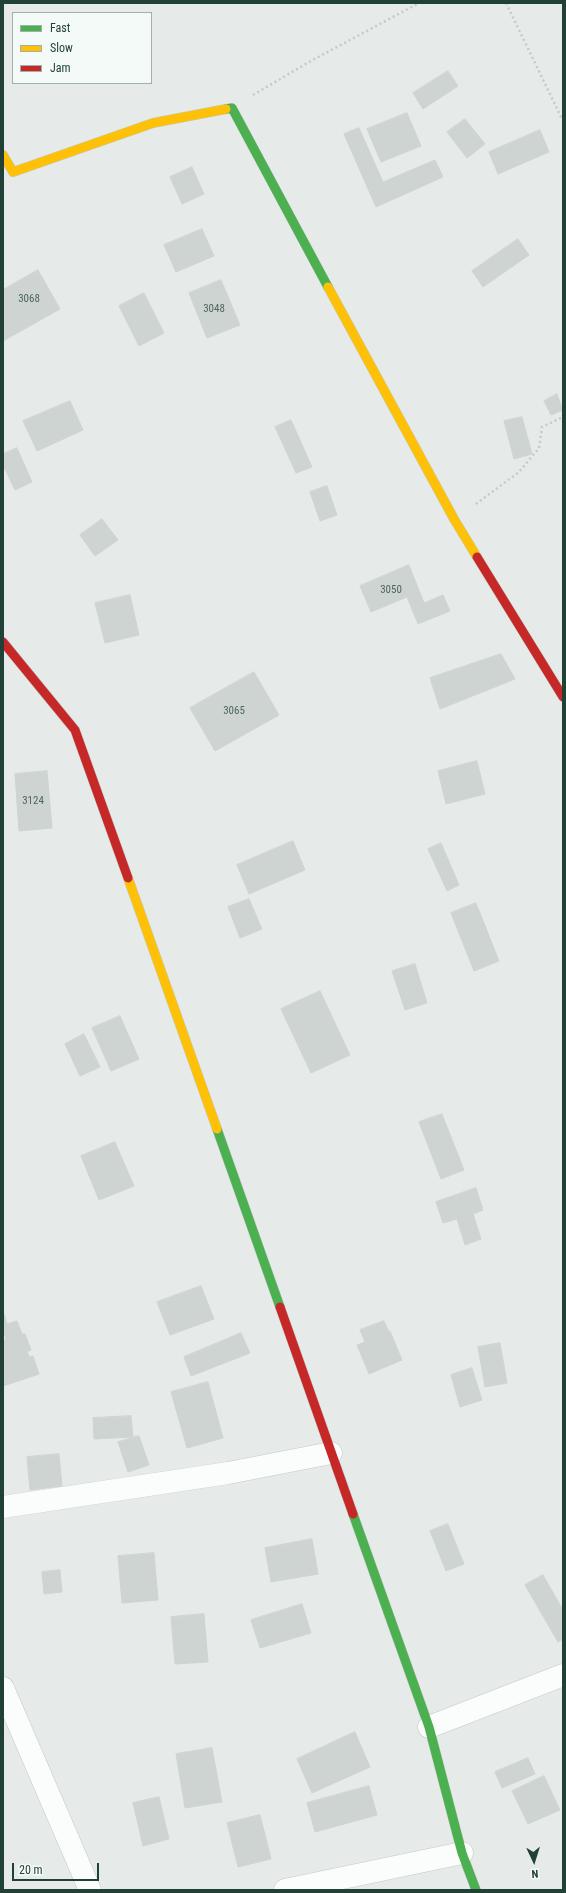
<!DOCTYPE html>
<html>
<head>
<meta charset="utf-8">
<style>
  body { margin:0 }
  #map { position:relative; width:566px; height:1893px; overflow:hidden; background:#e6ebe9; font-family:"Roboto Condensed",sans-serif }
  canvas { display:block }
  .frame { position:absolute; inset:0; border:4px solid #214137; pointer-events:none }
  .legend { position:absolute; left:12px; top:12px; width:140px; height:72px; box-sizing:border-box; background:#f4faf7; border:1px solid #a0b0aa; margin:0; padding:5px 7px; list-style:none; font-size:12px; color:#214137 }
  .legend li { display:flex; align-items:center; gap:8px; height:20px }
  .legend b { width:20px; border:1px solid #a0b0aa }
  .north { position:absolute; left:514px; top:1841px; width:40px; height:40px; -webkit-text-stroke:3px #f4faf7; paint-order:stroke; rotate:176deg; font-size:11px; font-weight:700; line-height:16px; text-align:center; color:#214137 }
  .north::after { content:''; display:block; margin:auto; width:14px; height:18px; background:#214137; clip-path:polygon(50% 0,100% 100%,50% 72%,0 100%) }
  .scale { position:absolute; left:12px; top:1863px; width:87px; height:18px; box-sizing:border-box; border:2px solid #214137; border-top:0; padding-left:5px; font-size:12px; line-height:14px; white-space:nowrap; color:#214137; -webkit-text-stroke:3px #f4faf7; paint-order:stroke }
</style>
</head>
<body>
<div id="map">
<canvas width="566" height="1893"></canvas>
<div class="frame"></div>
<ul class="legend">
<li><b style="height:5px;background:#4caf50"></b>Fast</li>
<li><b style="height:5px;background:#ffc107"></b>Slow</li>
<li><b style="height:5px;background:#c62828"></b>Jam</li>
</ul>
<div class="north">N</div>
<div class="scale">20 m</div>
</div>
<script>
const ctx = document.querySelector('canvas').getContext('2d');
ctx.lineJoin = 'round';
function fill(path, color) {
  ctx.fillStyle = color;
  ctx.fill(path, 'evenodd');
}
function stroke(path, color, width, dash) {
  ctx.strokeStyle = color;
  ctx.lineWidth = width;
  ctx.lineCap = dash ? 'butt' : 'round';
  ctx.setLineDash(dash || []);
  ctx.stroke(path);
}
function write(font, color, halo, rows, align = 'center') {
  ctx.font = font + ' "Roboto Condensed",sans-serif';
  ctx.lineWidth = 3;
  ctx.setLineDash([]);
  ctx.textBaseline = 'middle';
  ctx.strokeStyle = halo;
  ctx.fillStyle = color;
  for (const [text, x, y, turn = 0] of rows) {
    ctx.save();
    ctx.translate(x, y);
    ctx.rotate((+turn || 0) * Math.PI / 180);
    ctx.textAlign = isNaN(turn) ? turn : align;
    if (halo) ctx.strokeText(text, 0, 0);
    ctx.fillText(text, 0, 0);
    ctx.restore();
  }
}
const building = new Path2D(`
  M448 71 458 86 423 109 413 93Z
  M407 113 421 146 381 162 367 129Z
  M465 119 485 144 467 158 447 132Z
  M359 128 383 182 435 160 443 177 376 207 344 134Z
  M540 130 549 152 498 174 489 152Z
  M192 167 204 194 182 204 170 177Z
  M202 229 214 256 176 272 164 245Z
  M518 239 529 255 483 287 472 271Z
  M38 270 60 309 3 341V290Z
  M221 280 240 325 207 338 189 293Z
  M144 293 164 333 139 346 119 306Z
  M557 394 563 410 551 415 544 401Z
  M70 401 83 430 37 451 23 421Z
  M522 417 532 454 514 459 504 421Z
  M291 420 312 467 296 473 275 427Z
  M17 448 32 482 15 490 3 465V454Z
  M327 486 337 515 320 521 310 492Z
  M102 519 118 540 95 556 80 535Z
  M409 565 424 603 443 595 450 611 418 624 407 597 371 612 360 586Z
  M130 595 139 635 105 643 95 603Z
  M501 654 515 679 440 709 430 678Z
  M254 672 279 715 215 751 190 708Z
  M477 761 485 794 446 804 438 771Z
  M47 771 52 828 19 831 15 774Z
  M293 841 305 870 249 894 237 865Z
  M441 843 459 885 447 891 428 849Z
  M249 899 262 929 240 938 228 907Z
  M476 903 499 961 474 971 451 913Z
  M415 964 427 1003 405 1010 392 971Z
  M320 991 350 1055 311 1073 281 1009Z
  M120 1016 139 1059 111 1071 92 1028Z
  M84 1034 100 1067 80 1076 65 1044Z
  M442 1114 464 1170 441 1179 419 1122Z
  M115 1142 134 1186 99 1200 81 1156Z
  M476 1188 483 1210 473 1214 481 1239 465 1245 457 1219 443 1223 436 1202Z
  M201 1286 214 1319 170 1335 157 1302Z
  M4 1314 7 1324 17 1321 22 1334H25L31 1350 4 1359 3 1341 6 1339 3 1330Z
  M384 1321 389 1332 390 1331 402 1360 369 1374 357 1345 365 1342 360 1330Z
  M241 1333 250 1353 191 1376 184 1357Z
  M500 1343 507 1383 485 1387 478 1347Z
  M27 1351 29 1357 33 1356 39 1374 3 1386V1359Z
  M472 1368 482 1400 460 1407 451 1375Z
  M208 1382 223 1438 187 1448 171 1392Z
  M131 1416 133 1437 94 1439 93 1418Z
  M139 1436 149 1465 128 1472 118 1442Z
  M59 1454 62 1486 30 1490 27 1457Z
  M448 1524 464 1564 446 1571 430 1531Z
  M312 1539 318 1574 271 1582 265 1548Z
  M154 1553 158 1600 122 1603 118 1556Z
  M60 1570 62 1592 44 1594 42 1572Z
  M543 1575 563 1610V1639L558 1642 525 1585Z
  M302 1604 311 1633 260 1648 251 1620Z
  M204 1614 208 1662 175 1664 171 1617Z
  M355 1732 370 1767 312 1793 297 1759Z
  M212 1748 222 1802 185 1808 176 1754Z
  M528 1758 535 1774 502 1788 495 1772Z
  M544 1776 560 1810 528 1824 512 1791Z
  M369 1786 377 1815 315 1832 307 1803Z
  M159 1797 169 1839 143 1846 133 1803Z
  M260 1815 271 1859 238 1867 227 1823Z`);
fill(building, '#ced4d2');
stroke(building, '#ced4d2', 1);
const street = new Path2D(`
  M3 1507 228 1473 331 1453
  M3 1688 90 1890
  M429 1727 563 1675
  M285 1890 462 1853`);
const fast = new Path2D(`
  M226 109 232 108 328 287
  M217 1129 280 1307
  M353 1514 429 1727 462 1853 476 1890`);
const slow = new Path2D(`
  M3 155 13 172 153 123 226 109
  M328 287 454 519 477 557
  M128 878 217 1129`);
const jam = new Path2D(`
  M477 557 563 697
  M3 642 75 730 128 878
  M280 1307 353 1514`);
stroke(street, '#c3c8c6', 23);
stroke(fast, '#c1c9c6', 10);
stroke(slow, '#c1c9c6', 10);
stroke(jam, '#c1c9c6', 10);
stroke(new Path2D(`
  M506 3 563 121
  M253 95 309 62 419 3
  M476 504 519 472 539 448 542 427 563 417`), '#c2cbc7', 2.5, [2, 3]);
stroke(street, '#fbfcfc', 22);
stroke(fast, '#4caf50', 9);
stroke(slow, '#ffc107', 9);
stroke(jam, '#c62828', 9);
write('11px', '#4d665e', null, [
  ["3068",29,299],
  ["3048",214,309],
  ["3050",391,590],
  ["3065",234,711],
  ["3124",33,801]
]);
</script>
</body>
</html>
